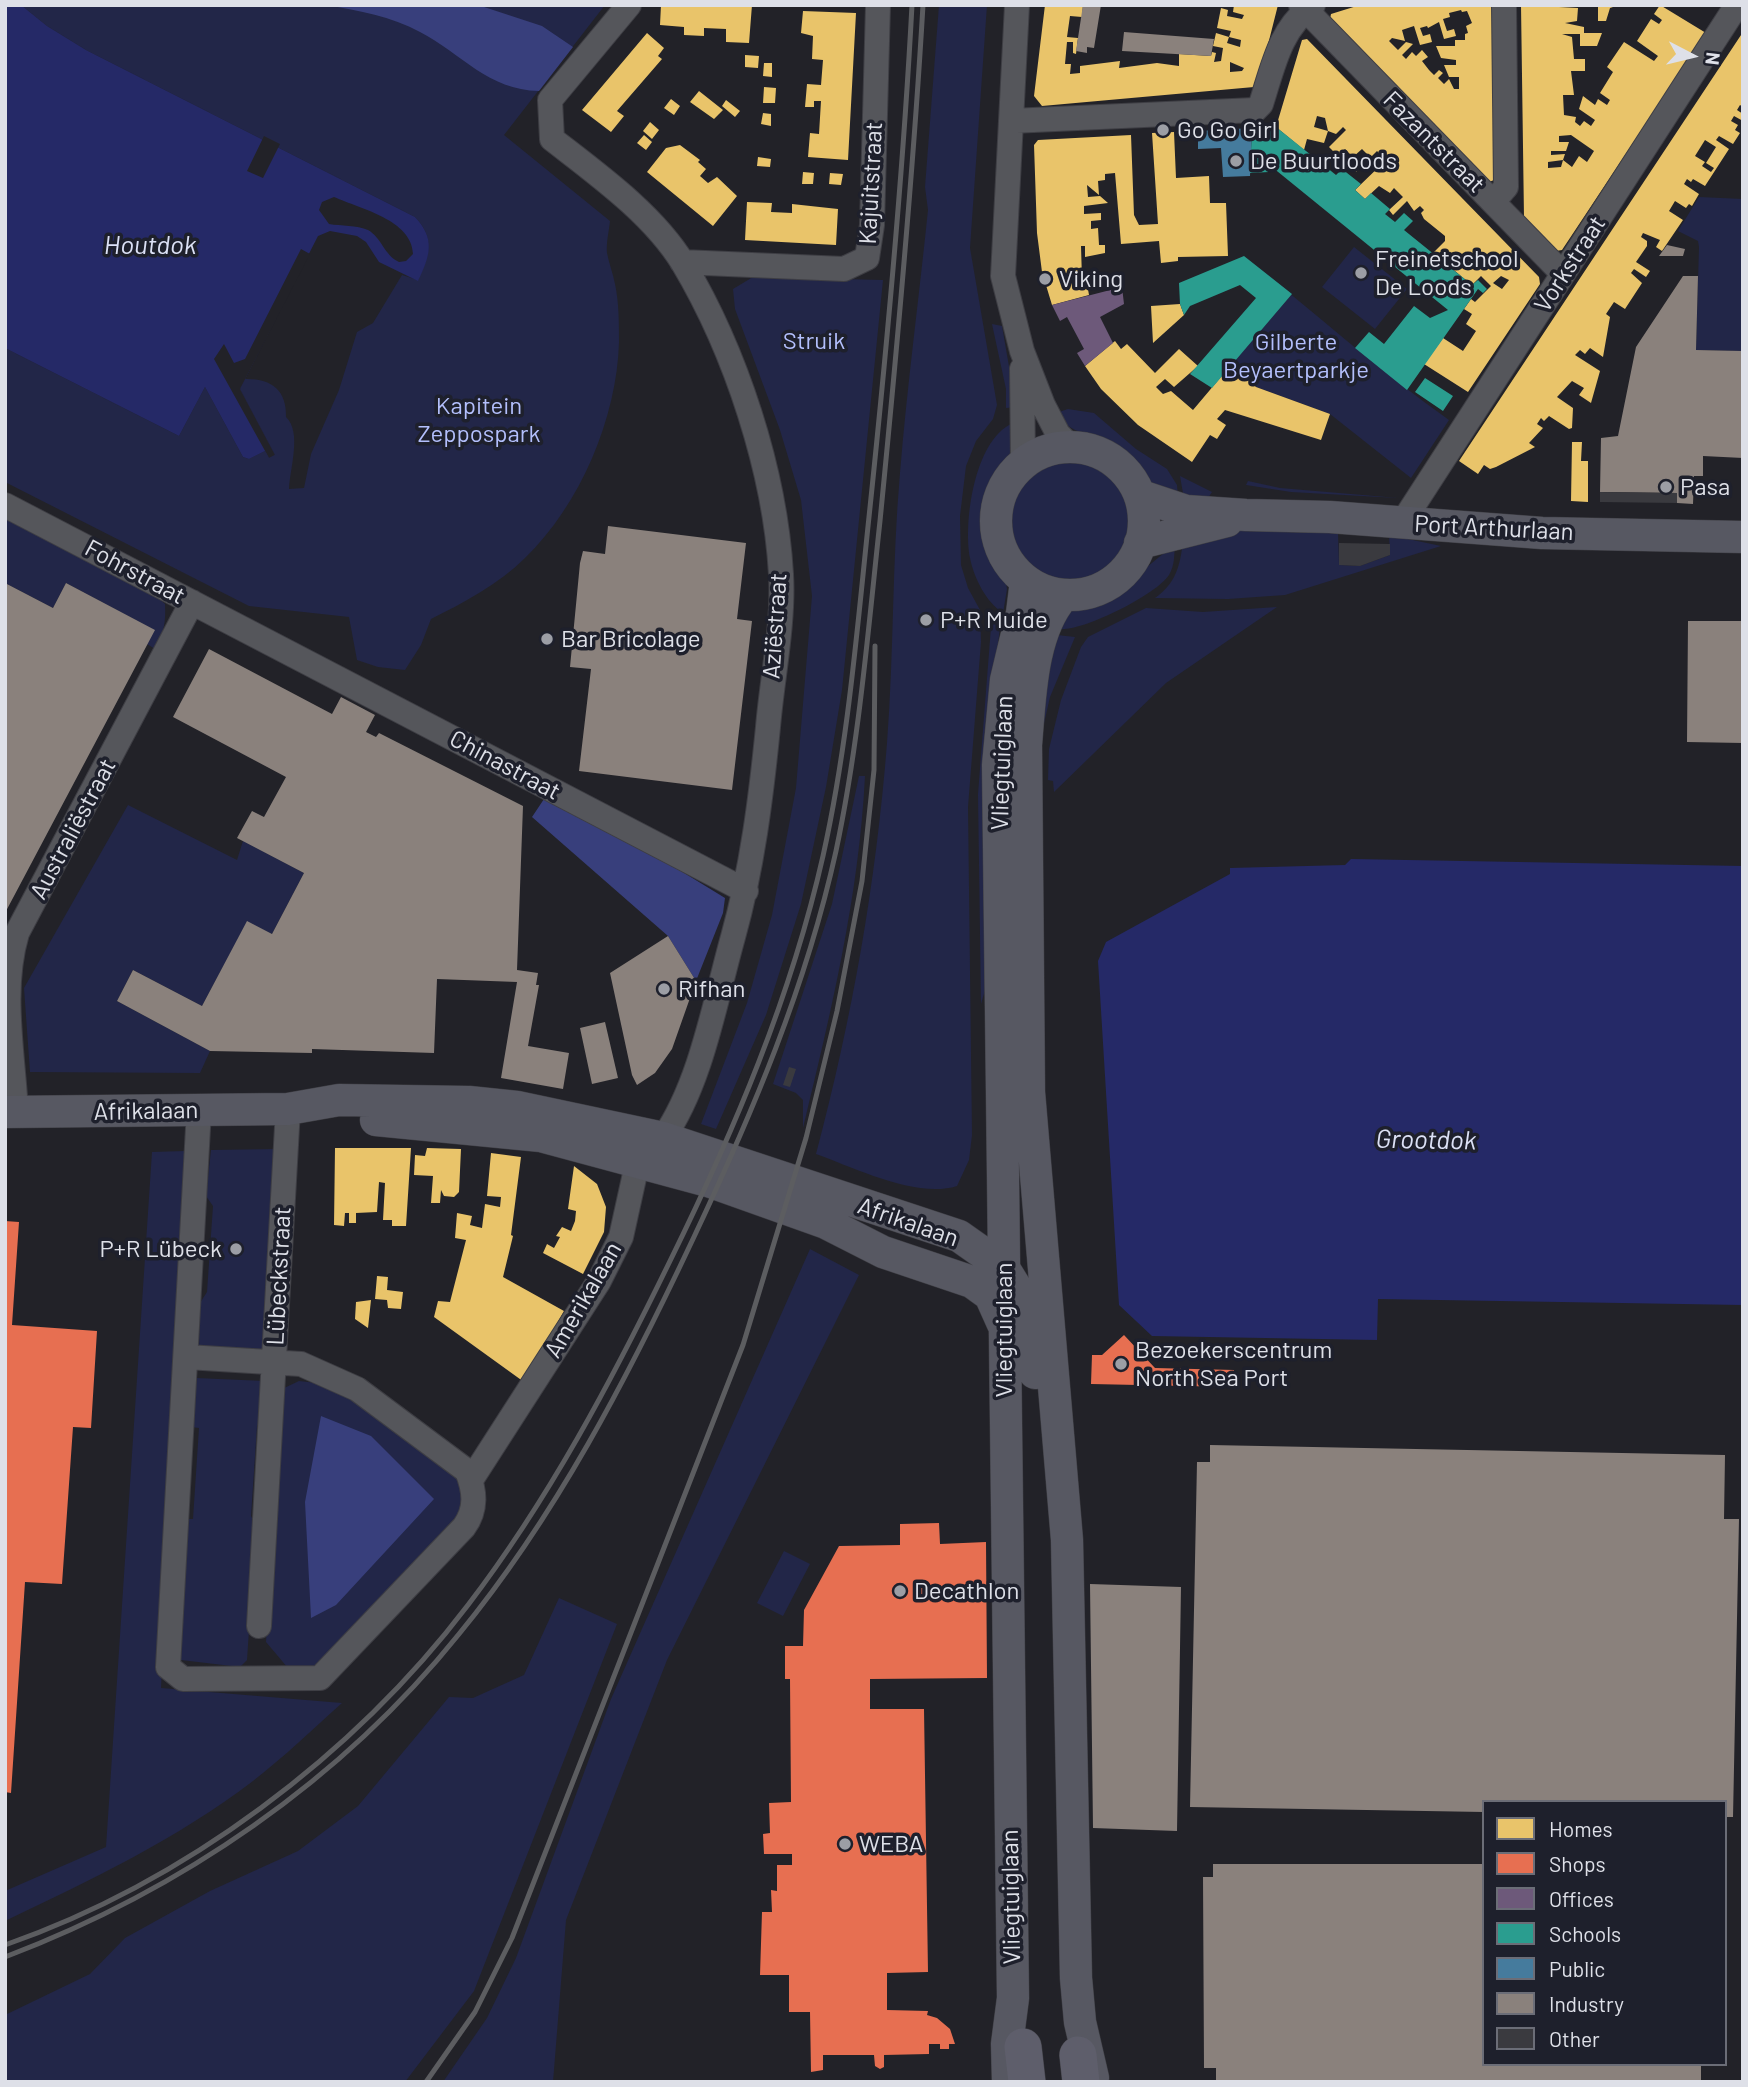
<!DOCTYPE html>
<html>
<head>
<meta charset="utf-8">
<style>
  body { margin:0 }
  #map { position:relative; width:1748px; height:2087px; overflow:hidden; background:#222228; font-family:Barlow,sans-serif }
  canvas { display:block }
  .frame { position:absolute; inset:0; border:7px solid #dee0e8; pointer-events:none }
  .legend { position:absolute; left:1482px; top:1800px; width:245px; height:266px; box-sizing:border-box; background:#1e202c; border:2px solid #6b6d77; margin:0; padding:9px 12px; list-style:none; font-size:21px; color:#dee0e8 }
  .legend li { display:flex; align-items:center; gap:14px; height:35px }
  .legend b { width:35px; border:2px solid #6b6d77 }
  .north { position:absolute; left:1657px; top:21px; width:70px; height:70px; -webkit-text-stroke:5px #1e202c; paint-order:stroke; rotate:97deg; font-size:19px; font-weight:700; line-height:28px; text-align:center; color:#dee0e8 }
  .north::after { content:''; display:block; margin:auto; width:24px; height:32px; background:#dee0e8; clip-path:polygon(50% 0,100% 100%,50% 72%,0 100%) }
</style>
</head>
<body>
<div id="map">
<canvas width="1748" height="2087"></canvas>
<div class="frame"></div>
<ul class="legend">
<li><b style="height:19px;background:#e9c46a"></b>Homes</li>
<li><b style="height:19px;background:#e76f51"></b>Shops</li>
<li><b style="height:19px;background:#6d597a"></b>Offices</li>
<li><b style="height:19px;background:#2a9d8f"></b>Schools</li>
<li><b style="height:19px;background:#457b9d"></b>Public</li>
<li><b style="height:19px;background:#8a817c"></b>Industry</li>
<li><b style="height:19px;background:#3a3a3f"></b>Other</li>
</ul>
<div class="north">N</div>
</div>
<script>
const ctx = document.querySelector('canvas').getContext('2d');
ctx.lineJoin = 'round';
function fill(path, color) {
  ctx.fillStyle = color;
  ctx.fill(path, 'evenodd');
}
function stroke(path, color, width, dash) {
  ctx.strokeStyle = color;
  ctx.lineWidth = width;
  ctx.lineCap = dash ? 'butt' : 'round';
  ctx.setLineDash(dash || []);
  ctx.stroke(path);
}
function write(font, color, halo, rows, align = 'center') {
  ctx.font = font + ' Barlow,sans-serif';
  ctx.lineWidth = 7;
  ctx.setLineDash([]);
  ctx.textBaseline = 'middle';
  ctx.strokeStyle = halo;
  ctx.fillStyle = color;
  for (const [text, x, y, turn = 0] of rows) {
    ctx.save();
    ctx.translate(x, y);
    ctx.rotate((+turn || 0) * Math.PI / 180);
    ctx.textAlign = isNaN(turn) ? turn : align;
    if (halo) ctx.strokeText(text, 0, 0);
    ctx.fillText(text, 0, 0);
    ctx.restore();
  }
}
fill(new Path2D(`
  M21 5H605L504 135 610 221C609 231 606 243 607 253 609 263 613 274 615 284 619 302 619 324 619 342 617 418 580 505 525 558 499 584 463 603 431 619L421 645 405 670 378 667 357 660 349 617 249 606 5 482V348L179 436 205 387 243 457 249 459 265 451 275 455 240 389 244 379C271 378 287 390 286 417 302 432 290 468 289 489L304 488 311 454 339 390 357 332 373 323 402 275 418 280C429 255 436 239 415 217L86 50 47 26Z
  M939 5H987L970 248 997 405 993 419 976 441 966 466 960 516 961 565 968 588 980 610 981 642 968 807 972 1135 969 1160 957 1186C917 1199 855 1168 816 1154 852 1019 876 883 887 743 894 653 892 563 900 473 907 386 919 298 928 210L925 187Z
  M1699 197 1743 199V351L1696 350 1699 247 1698 241 1678 231Z
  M1354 247 1407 289 1375 329 1322 287Z
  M1245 257C1313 311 1378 370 1449 420L1411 478 1330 414 1256 387 1231 365 1292 294Z
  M753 277 883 280 842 690 826 787 801 904 766 1015 716 1129 701 1124 747 1003 772 915 796 788 812 596 801 500 780 430 735 309 733 289Z
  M992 324 1002 326 1016 407 1006 408V389Z
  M1068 409 1094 413 1136 449 1167 469 1177 485 1178 497 1152 487C1144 473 1136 459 1121 449 1099 433 1072 438 1056 413Z
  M1016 422 1012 451 990 487 985 520 990 551 1005 577 1007 589 1003 613C986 602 974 578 970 558 963 521 975 435 1016 422Z
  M1008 520a62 62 0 1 1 124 0a62 62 0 1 1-124 0Z
  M1180 476 1212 492 1206 501 1184 499Z
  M1248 481 1280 488 1398 498 1291 492 1246 485Z
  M5 516 153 593 165 604C166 621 164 634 155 649L147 644 154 630 66 583 53 608 5 583Z
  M1251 526 1326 528 1328 533H1338L1339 565 1360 566 1390 555 1389 535 1441 546 1285 595 1228 599 1155 598C1176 583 1180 566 1183 541Z
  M1175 544C1174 555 1175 565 1169 575 1156 595 1082 632 1059 629L1072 609 1119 590Z
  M1277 607 1166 683 1054 792 1053 781 1048 780 1049 749 1061 700 1081 647 1088 637 1146 608 1203 612Z
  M992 614 1001 620 992 691 988 980 981 1004 978 794Z
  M1057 635 1075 637 1050 697 1038 750 1043 695Z
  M859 776H865C859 896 831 1012 803 1128V1100L796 1093 773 1084 832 904Z
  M128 805 237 860 243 841 304 873 272 934 247 922 202 1006 133 970 117 1001 210 1051 200 1073 30 1072 24 988Z
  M279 1149 276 1202 270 1206 267 1350 199 1348 200 1303 207 1292 213 1206 206 1196 211 1150Z
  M185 1151 161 1688 342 1703C313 1729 284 1757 253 1781 177 1839 91 1880 5 1921V1891L106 1847 152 1152Z
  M810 1249 859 1275 667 1660 566 1920 553 2082H443L487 2018 516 1958 611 1699Z
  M196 1378 265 1381 262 1419 257 1426 251 1516 256 1526 247 1660 240 1667 181 1660 177 1652 188 1519H193L199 1428 191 1427Z
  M299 1381 334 1385 462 1480 466 1514 319 1668H288L266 1642 280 1390Z
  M784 1551 810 1564 783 1616 757 1603Z
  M559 1598 617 1624 474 1991 405 2082H5V2015L90 1974 125 1938 210 1891 298 1851 358 1806 449 1697 473 1698 524 1675Z`), '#222648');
fill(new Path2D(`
  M327 5H478L542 26 573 47 539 91C488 90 462 54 420 32 391 16 359 11 327 5Z
  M544 799 663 860 725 898 723 913 696 981 668 936 532 817Z
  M321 1416 371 1436 434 1499 336 1605 311 1618 305 1502Z`), '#383f7c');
fill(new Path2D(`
  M5 5H21L47 26 86 50 415 217C436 239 430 256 418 281L379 262 366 242 357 236 330 231 318 236 240 389 275 455 269 458 265 451 249 459 243 457 205 387 179 436 5 348ZM334 197C361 209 412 220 413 254L406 261 399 262C384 255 382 238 368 230 357 225 341 226 329 224L319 210 322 202Z
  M1351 859 1743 866V1305L1378 1299 1377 1340 1152 1336 1119 1305 1098 961 1106 942 1230 874V868L1345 865Z`), '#252967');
fill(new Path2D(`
  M264 136 280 144 263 178 247 171Z
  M301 249 310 254 240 389 275 455 269 458 214 359 224 344 234 363 245 359Z`), '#222228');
fill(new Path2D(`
  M661 5H752L749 43 726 42V29L704 28V36L684 35V27L660 25Z
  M1045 5H1083L1082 17 1070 16 1067 37 1078 38 1076 54 1073 53V42H1067L1065 64H1071L1070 74 1080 73V66L1120 61 1119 68 1157 63 1179 66V54L1211 56 1212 52 1216 53 1214 62 1221 61 1223 48 1213 46 1216 33 1229 37 1227 43 1240 47 1241 40 1229 37 1231 31 1217 28 1221 8 1228 10 1227 16 1242 19 1244 15 1233 12 1234 5H1278L1258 84 1254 87 1042 106 1034 96ZM1230 62 1244 68 1242 71 1230 72Z
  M1360 5H1492L1494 180 1489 182 1330 19 1331 14ZM1461 10 1462 12 1467 11 1472 23 1466 26 1468 33 1465 34V40H1455V46H1436L1441 58 1456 60V65H1444L1449 77H1459V89H1454L1449 79 1444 84 1438 78 1443 73 1439 70 1434 75 1429 70 1422 61 1428 57 1422 50 1416 56 1412 52 1406 59 1402 55 1413 44 1406 42 1398 50 1389 41 1392 38 1405 41 1402 30 1414 26 1420 45 1432 42 1430 34 1423 36 1420 28 1427 26 1428 28 1439 22 1444 39 1456 36 1454 29 1447 31 1443 19 1450 17 1449 13Z
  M1521 5 1578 8 1577 21 1565 23 1584 27V33H1602L1597 46H1580V34H1562L1572 37 1574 59H1585V71H1571L1574 95H1563L1564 115 1576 117 1575 122 1580 126 1584 121 1591 126 1595 120 1579 109 1583 96 1595 105 1598 99 1607 105 1610 100 1600 93 1613 72 1607 67 1624 42 1654 61 1658 56 1637 41 1651 19 1659 24 1662 20 1654 14 1660 5 1706 33 1562 250 1556 251 1524 218ZM1571 135 1594 151 1587 162 1579 156 1572 167 1563 160 1561 167 1548 168V162L1563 160 1565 154 1551 155V151H1566L1569 142H1559V136Z
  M1598 5H1616V6L1610 8 1606 21H1598Z
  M803 11 856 13 848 160 808 157 810 133 819 134 821 101H814V107H805L807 84 821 85 823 60 812 59 813 36 801 33Z
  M1743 32V107L1740 105 1737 110 1743 114V121L1734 116 1731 121 1738 125 1735 130 1740 133 1733 144 1719 136 1716 140 1729 149 1705 186 1693 179 1691 182 1687 179 1684 184 1699 194 1692 206 1689 204 1686 208 1675 201 1669 211 1683 220 1662 251 1656 247 1660 240 1643 233 1641 237 1647 241V246L1636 262 1650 271 1646 277 1634 269 1631 273 1642 283 1625 309 1614 302 1606 314 1610 317 1603 357 1590 348 1585 354 1580 350 1575 355 1600 371 1591 403 1579 395 1584 388 1572 381 1557 397 1573 408 1572 428 1569 429 1549 416 1544 421 1541 418 1537 424 1543 428 1529 443 1535 447 1496 467 1490 469 1484 465 1478 474 1459 461ZM1705 140 1716 147 1706 163 1714 168 1711 172 1702 166 1705 162 1695 156Z
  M647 33 664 48 658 56 662 59 617 111 624 116 611 132 582 110Z
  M1307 39 1539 277 1540 284 1468 392 1424 364 1443 338 1463 351 1476 331 1466 324 1472 314 1464 309 1471 299 1475 302 1491 286 1481 276 1472 285 1433 253 1445 241V236L1424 219 1421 213 1424 210 1420 206 1414 211 1407 201 1393 215 1389 210 1403 197 1394 188 1390 193 1379 186 1365 199 1355 190 1386 160 1377 151 1356 172 1353 168 1367 154 1362 149 1353 157 1345 149 1338 156 1329 147 1346 130 1343 127 1336 134 1328 131 1325 118 1317 116 1314 127 1328 131 1324 143 1307 139 1304 150 1276 127 1302 40ZM1501 276 1509 280 1502 289 1493 283Z
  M745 55 759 56 758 68 745 67Z
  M764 63H772V77L763 76Z
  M764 87 776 88 775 103H763Z
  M699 91 723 110 714 119 690 102Z
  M671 99 680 106 674 115 664 108Z
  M726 100 740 111 735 117 722 106Z
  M763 113 771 114V126L761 124Z
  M650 122 659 130 652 139 643 131Z
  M1174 132 1176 178 1209 176 1210 203H1226L1228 256 1178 257V261L1161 263 1159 241 1121 244 1115 173 1105 174V180L1098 181 1099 195 1087 185 1088 197 1100 196 1108 203 1084 206V214L1101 213V220L1091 221V229L1098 228 1099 245H1105V253L1085 257V246H1081L1082 279 1086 278 1089 295 1052 305 1042 272 1037 233 1034 145 1038 140 1131 135 1134 215 1139 225 1158 224 1152 133Z
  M644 135 652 142 646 150 637 143Z
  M680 145 700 160 698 162 706 169 700 176 708 183 717 177 737 196 713 226 647 172 666 148Z
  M758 157 771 159 770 167 757 166Z
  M803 172 814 173 813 184H802Z
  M830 173 843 174 841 185 829 184Z
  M747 202 772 203 771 212 792 213V204L838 209 836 245 745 240Z
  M1180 304 1184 315 1153 343 1151 306Z
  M1115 341 1121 349 1127 344 1155 373 1179 349 1198 366 1174 387 1165 379 1156 387 1163 394 1171 391 1193 410 1231 365 1256 387 1330 414 1321 440 1225 410 1217 419 1226 425 1217 439 1210 435 1192 462 1138 425 1101 389 1085 366Z
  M1572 442H1582L1581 461H1588V502L1571 501Z
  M335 1148H411L406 1226H392V1220H383L385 1183 379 1182 377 1212 356 1213V1223H349V1213H345L344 1226 334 1225Z
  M427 1148 461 1149 459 1192 454 1197 444 1196 441 1190 440 1203H431L433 1176 414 1175 415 1155 425 1156Z
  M491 1153 521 1157 511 1235 513 1236 503 1277 564 1311 524 1382 434 1317 438 1301 450 1302 466 1240 455 1238 457 1213 472 1216 470 1225 482 1228 485 1204 500 1207 501 1197 487 1196Z
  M574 1166 597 1184 606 1207 604 1232 583 1274 543 1253 547 1244 554 1248 560 1237 556 1236 562 1227 571 1231 575 1221 576 1211 568 1209Z
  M377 1276 388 1277 387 1290 403 1292 401 1309 388 1308 387 1300 375 1299Z
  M371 1300 368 1328 355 1319 356 1302Z`), '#e9c46a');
fill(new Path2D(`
  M5 1221 19 1222 12 1325 97 1331 91 1428 73 1427 62 1584 25 1582 11 1793 5 1792Z
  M1124 1335 1155 1368 1234 1370 1233 1387 1091 1384 1092 1355H1102Z
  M939 1523 940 1544 986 1542 987 1678 870 1679V1709H924L928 1972 887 1973V2010L928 2011 927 2015 937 2018 950 2029 955 2044H949V2049H940V2044H929V2054L884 2055V2067L880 2069 875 2066 874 2055H823V2070L811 2072 810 2012H789V1975H760L762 1912H772L771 1890 777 1891V1865H792V1854H764L763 1834 770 1833 769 1803 791 1802 790 1679H785V1646H803L804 1610 839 1546 900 1545V1524Z`), '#e76f51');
fill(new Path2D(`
  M1122 287 1124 304 1100 317 1113 343 1085 366 1077 353 1084 349 1067 317 1060 321 1052 305Z`), '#6d597a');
fill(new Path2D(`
  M1276 127 1336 175 1342 169 1361 184 1355 190 1365 199 1371 193 1390 209 1385 214 1395 222 1404 213 1413 221 1404 230 1472 285 1478 280 1487 289 1483 293 1478 289 1407 390 1355 348 1369 332 1384 344 1414 306 1430 318 1448 310 1272 167 1269 172 1250 173 1252 128Z
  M1244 256 1292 294 1212 388 1190 374 1256 298 1240 285 1190 306 1184 315 1180 304 1179 283Z
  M1425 378 1453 396 1443 411 1415 392Z`), '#2a9d8f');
fill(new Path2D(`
  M1252 128 1250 176 1223 177 1221 148 1198 149V131Z`), '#457b9d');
fill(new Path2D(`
  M1083 5H1101L1094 48 1087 47V53L1076 51Z
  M1124 32 1214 39 1211 56 1122 51Z
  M1667 245 1685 249 1683 256H1659Z
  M1683 276H1698L1696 350 1743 351V458L1703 456V476H1694L1693 504 1677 503V493L1600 492 1601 438 1618 436 1636 347Z
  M608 526 746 543 737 619 752 621 732 790 579 771 591 669 570 667 580 563 583 551 605 554Z
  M5 583 53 608 66 583 155 630 5 913Z
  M1688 621H1743V743L1687 742Z
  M209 649 332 714 341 697 375 715 366 732 376 737 379 733 523 806 517 970 538 973 536 985H539L528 1046 569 1053 563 1089 501 1078 517 982 437 979 434 1053 312 1049V1053L210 1051 117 1001 133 970 202 1006 247 921 272 934 304 873 237 838 252 811 264 817 286 777 173 717Z
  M668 936 696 981 672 1049 655 1073 637 1085 632 1075 610 973Z
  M605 1022 618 1078 592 1084 580 1028Z
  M1210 1445 1725 1455 1724 1519H1739L1733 1817H1725V1802H1484V1812L1190 1807 1197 1462H1210Z
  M1090 1584 1181 1587 1177 1831 1093 1828Z
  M1213 1864H1484V2064H1701V2082H1216V2068H1204L1203 1877H1213Z`), '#8a817c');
fill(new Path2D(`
  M1600 492 1677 493V503L1600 502Z
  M1339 543 1390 544V555L1360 566 1339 565Z
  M789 1067 796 1069 790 1087 783 1085Z`), '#3a3a3f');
const minor = new Path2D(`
  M629 5 550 100 552 139C597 174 653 214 683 263 736 352 775 471 781 574 784 622 772 679 768 727 761 798 752 869 733 937 715 1001 701 1084 663 1138
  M1017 5 1003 276 1022 351 1043 405 1058 434 1071 447
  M1301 5 1563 274
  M1011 121 1255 110 1261 104C1273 67 1280 28 1313 5
  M1493 202 1506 187 1504 5
  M682 262 844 269 867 258 872 225 878 5
  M1022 369 1023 463
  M5 505 746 891
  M1402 523 1737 5
  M16 1112C13 1053 0 990 17 933L192 602
  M187 1357 301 1364 357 1389 467 1471C475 1491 477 1509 464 1527L320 1678 183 1679 168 1667 199 1110
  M471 1480 599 1281 621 1237 638 1160
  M259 1626 288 1109`);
const major = new Path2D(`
  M996 521a74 74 0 1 1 148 0a74 74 0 1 1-148 0Z
  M1141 496 1186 511 1246 515 1330 517 1542 533 1743 537
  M1140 543 1227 521
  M1063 596C1031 633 1030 698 1026 745L1029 1092 1067 1540 1076 1978 1080 2022 1093 2078
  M5 1112 288 1109 339 1100 469 1102 517 1107 663 1138 959 1236 1003 1267 1016 1288 1023 1309 1035 1373
  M376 1120 541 1136 708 1181 826 1223 883 1252 972 1282 990 1295 1003 1324
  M1008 2082 1007 2044 1013 1998 998 765 1006 680 1022 613 1026 581`);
const highway = new Path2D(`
  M1023 2047 1027 2082
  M1078 2055 1081 2082`);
stroke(minor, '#3e3e44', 26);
stroke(major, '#3e3e44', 33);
stroke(highway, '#3e3e44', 38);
stroke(minor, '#55565b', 24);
stroke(major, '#575862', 32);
stroke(highway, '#5e5e6b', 37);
stroke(new Path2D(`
  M5 1945C185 1882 353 1756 468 1605 549 1499 612 1380 670 1261 734 1131 791 997 823 856 848 744 857 630 869 517 887 346 903 176 912 5
  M5 1957C181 1890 341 1781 459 1634 556 1516 628 1377 693 1239 752 1114 806 987 836 851 859 743 868 631 880 521 897 349 913 178 923 5
  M426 2082 475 2012 512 1938 743 1345 806 1138 837 1011 862 881 874 770 875 646`), '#5c5d60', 5);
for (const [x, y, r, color] of [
  [1163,130,7,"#9c9ea5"],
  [1236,161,7,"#9c9ea5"],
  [1361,273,7,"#9c9ea5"],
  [1045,279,7,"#9c9ea5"],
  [1666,487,7,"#9c9ea5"],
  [926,620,7,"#9c9ea5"],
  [547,639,7,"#9c9ea5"],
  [664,989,7,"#9c9ea5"],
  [236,1249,7,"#9c9ea5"],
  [1121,1364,7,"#9c9ea5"],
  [900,1591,7,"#9c9ea5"],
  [845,1844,7,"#9c9ea5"]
]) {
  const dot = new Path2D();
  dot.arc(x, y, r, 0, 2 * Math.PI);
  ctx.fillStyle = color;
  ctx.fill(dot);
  stroke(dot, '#1e202c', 2.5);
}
write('24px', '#dee0e8', '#1e202c', [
  ["Go Go Girl",1177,130],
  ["De Buurtloods",1250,161],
  ["Freinetschool",1375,259],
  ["De Loods",1375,287],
  ["Viking",1059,279],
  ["Pasa",1680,487],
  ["P+R Muide",940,620],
  ["Bar Bricolage",561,639],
  ["Rifhan",678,989],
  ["P+R Lübeck",222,1249,"right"],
  ["Bezoekerscentrum",1135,1350],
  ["North Sea Port",1135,1378],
  ["Decathlon",914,1591],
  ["WEBA",859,1844]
], 'left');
write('24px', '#dee0e8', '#1e202c', [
  ["Fazantstraat",1434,142,45],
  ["Kajuitstraat",871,183,-87],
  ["Vorkstraat",1570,264,-57],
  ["Port Arthurlaan",1494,528,3],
  ["Fohrstraat",135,572,28],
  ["Aziëstraat",775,626,-86],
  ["Vliegtuiglaan",1002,763,-88],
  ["Chinastraat",505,765,28],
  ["Australiëstraat",73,829,-62],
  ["Afrikalaan",146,1111,-1],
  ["Afrikalaan",908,1222,19],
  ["Lübeckstraat",279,1276,-87],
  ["Amerikalaan",583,1300,-60],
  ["Vliegtuiglaan",1004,1330,-90],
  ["Vliegtuiglaan",1011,1897,-91]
]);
write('24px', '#b3bffc', '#1e202c', [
  ["Struik",814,341],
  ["Gilberte",1296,342],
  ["Beyaertparkje",1296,370],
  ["Kapitein",479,406],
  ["Zeppospark",479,434]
]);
write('italic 26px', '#dce1f6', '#1e202c', [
  ["Houtdok",150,245],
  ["Grootdok",1426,1140,1]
]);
</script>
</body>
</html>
